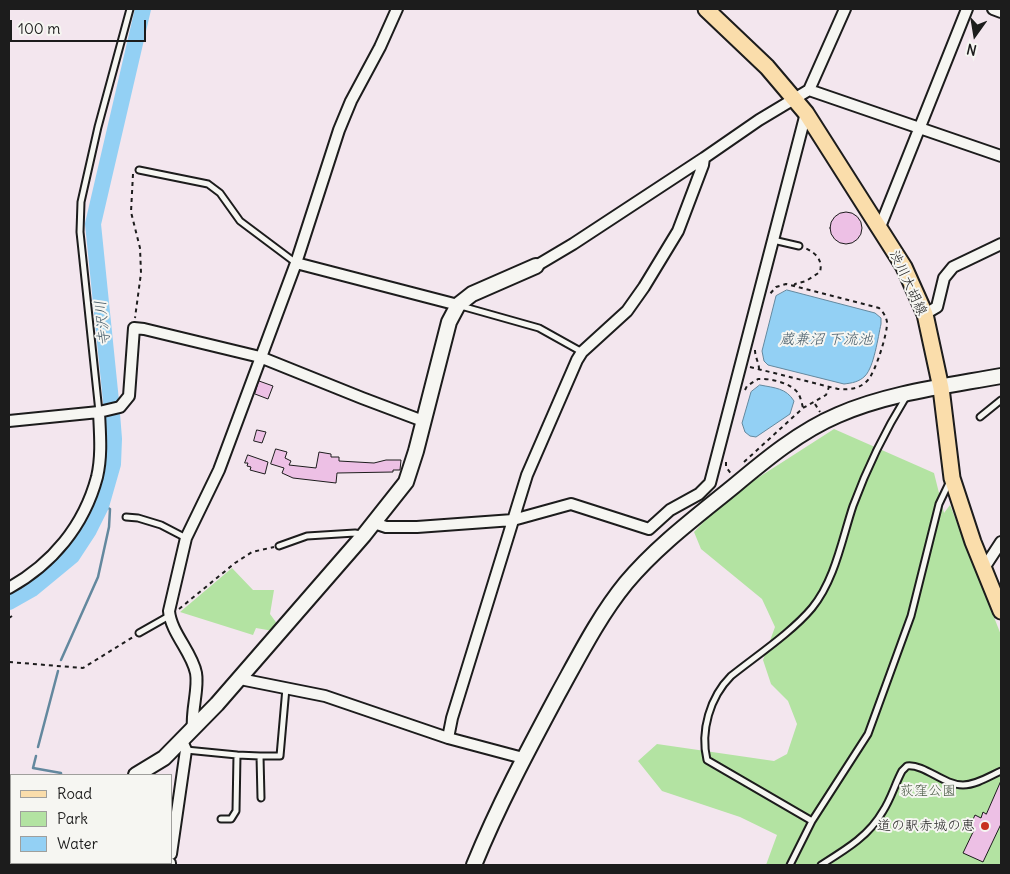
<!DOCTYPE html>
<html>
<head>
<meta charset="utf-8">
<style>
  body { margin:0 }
  #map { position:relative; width:1010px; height:874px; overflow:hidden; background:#f3e6ee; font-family:Delius,sans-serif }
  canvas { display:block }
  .frame { position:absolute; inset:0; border:10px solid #1c1c1c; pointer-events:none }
  .legend { position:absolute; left:10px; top:774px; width:162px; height:90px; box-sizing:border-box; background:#f6f6f2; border:1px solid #9f9f9c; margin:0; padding:6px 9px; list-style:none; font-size:15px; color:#1c1c1c }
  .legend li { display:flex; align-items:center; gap:10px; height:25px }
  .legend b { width:25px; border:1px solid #9f9f9c }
  .north { position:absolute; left:950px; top:10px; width:50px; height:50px; -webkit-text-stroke:4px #f6f6f2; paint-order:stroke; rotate:193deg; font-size:14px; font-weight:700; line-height:20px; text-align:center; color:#1c1c1c }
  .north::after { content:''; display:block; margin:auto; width:18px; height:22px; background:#1c1c1c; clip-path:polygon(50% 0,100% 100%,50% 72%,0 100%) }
  .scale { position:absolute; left:10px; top:20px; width:136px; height:22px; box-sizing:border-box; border:2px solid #1c1c1c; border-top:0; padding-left:6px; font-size:15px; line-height:18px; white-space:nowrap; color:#1c1c1c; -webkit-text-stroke:4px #f6f6f2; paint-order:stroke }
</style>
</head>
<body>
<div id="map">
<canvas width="1010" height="874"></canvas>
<div class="frame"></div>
<ul class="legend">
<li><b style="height:6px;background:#faddab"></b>Road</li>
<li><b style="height:14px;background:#b3e3a2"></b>Park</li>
<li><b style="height:14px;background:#93d0f4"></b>Water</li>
</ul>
<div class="north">N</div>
<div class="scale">100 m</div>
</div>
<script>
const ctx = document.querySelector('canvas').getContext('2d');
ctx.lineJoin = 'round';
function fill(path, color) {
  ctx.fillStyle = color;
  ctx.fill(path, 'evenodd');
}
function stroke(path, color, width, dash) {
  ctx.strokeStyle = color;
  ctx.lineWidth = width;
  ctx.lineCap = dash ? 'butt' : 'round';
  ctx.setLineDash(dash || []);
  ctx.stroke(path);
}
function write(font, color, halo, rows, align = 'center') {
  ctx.font = font + ' Delius,"Klee One",sans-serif';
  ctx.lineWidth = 4;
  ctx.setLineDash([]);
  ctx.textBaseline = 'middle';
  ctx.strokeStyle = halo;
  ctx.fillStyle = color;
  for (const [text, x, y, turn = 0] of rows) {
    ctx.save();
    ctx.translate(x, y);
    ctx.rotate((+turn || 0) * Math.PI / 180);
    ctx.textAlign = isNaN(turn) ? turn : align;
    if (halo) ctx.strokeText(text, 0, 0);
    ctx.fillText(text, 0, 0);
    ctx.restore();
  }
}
fill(new Path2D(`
  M834 429 934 473 944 513 950 505 1001 635V865H766L777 835 740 817 662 791 638 761 657 744 774 761 787 754 797 724 788 701 771 684 763 660 775 627 762 599 701 549 694 532 728 497Z
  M232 568 253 590H274L270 614 278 625 273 631 256 628 253 635 180 612Z`), '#b3e3a2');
const water = new Path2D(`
  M787 290 875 313 881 318V324C878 337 874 367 865 376 859 382 852 383 844 384L768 365 764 361 762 351 776 296Z
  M760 385C775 388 786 388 794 401L790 414 756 437 750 436 745 432 742 423 751 392Z`);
fill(water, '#93d0f4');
stroke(water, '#63889e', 1);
stroke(new Path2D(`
  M61 660 98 577 109 527 110 509 101 504
  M38 747 58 671
  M36 756 33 768 61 773V775`), '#63889e', 2.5);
stroke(new Path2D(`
  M9 602 32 589 72 556 89 530 101 506 113 464 114 439 111 401 93 224 143 9`), '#93d0f4', 16);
const building = new Path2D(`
  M830 228a16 16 0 1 1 32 0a16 16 0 1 1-32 0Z
  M259 381 273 386 268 399 255 394Z
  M257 430 266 432 262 443 254 441Z
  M276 449 287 452 285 458 291 461 289 465 316 468 319 452 331 454V457H339V461L374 463 386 460H401L400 470H393V472L337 473 336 483 293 478 282 473 284 468 271 464Z
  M248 455 268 462 265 474 250 470 251 467 247 466 248 463H245Z
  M1001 781V824L983 862 963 853 974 830 969 828 975 815 981 818 983 812 986 814Z`);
fill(building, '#edc0e5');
stroke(building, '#1c1c1c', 1);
const lane = new Path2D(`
  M139 170 208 184 220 193 240 221 296 263
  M773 240 799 246
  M461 306 539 328 582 352
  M99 412 80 232 81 202 98 127 130 9
  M980 417 1001 400
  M126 517 138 518 161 525 186 538
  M279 546 307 536 355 533 361 534
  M139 633 169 616
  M186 750 237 755 236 811 231 819H221
  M237 755 260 756 261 798
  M260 756H280L286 688
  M812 821 707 760C700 731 710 697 731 676 756 656 792 632 812 608 835 580 842 539 853 506 867 468 885 431 906 397
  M790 865 812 821 868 734 911 616 939 504 950 481
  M821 865C845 850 869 836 883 811 891 799 895 784 902 771L907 766C925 764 943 785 963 785 976 785 990 776 1001 771`);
const street = new Path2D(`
  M993 9 1001 12
  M809 90 1001 156
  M880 227 967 9
  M296 263 458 305
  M536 266 573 244 704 158 759 120 809 90 845 9
  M925 314 937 307 944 278 953 267 1001 244
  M9 421 99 412 120 407 129 396 134 328 144 329 260 357 362 398 423 421
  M374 523 386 527H417L513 520 571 504 649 529 670 510 699 494 710 483 806 113
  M984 568 1001 542
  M9 588C52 564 84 526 97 477 102 456 100 434 99 412
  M240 677 245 680 325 696 448 738 523 758
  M193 729C191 710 199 689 196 673 192 652 171 633 169 611L186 538 219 470 296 263 339 130 351 101 380 47 397 9
  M448 738 452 718 527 475 577 360 582 352 627 311 644 287 678 231 703 165 704 158
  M9 844 11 847
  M171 854 186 750 182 741
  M170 865V863`);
const secondary = new Path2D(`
  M136 775 164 758 217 704 364 535 406 482 416 451 449 322 458 305 472 294 536 266
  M9 864 11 861
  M474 865C498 806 528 750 558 694 579 656 599 616 626 583 657 546 696 517 734 486 765 460 800 431 838 415 888 393 947 386 1001 376`);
const primary = new Path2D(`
  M706 9 767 67 806 113 904 267 925 314 941 388 952 478 973 542 1001 611`);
stroke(lane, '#1c1c1c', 9);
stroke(street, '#1c1c1c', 14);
stroke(secondary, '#1c1c1c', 18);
stroke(primary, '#1c1c1c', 19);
stroke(new Path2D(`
  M133 174 131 212 140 248 141 273 135 318
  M794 286 795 284 806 281 820 272C823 260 816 253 805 248
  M755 350C755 357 759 363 759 369
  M750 367 838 389C849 390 859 389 867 381 875 374 888 332 887 322 886 316 883 312 879 308L786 284 776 287 769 295
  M745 390 747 386 758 379C770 378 791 383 798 393 801 398 802 404 803 408
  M815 404 820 412
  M726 462V467L732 475
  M744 462 803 408 826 395 829 387
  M179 609 235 563 252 552 274 547
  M9 618 12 616
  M9 662 83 668 133 637`), '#1c1c1c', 2, [4, 4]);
stroke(lane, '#f6f6f2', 5);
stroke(street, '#f6f6f2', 10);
stroke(secondary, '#f6f6f2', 14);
stroke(primary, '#faddab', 15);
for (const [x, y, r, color] of [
  [985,826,5,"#c8321e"]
]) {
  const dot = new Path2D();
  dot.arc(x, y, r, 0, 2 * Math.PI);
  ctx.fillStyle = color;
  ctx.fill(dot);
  stroke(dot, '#f6f6f2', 2);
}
write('14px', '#1c1c1c', '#f6f6f2', [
  ["渋川大胡線",908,283,65]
]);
write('14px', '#495844', '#f6f6f2', [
  ["荻窪公園",928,791]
]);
write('14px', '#1c1c1c', '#f6f6f2', [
  ["道の駅赤城の恵",975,826]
], 'right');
write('italic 15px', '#465b68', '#f6f6f2', [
  ["寺沢川",103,323,-96],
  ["蔵兼沼 下流池",826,340]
]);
</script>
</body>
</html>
